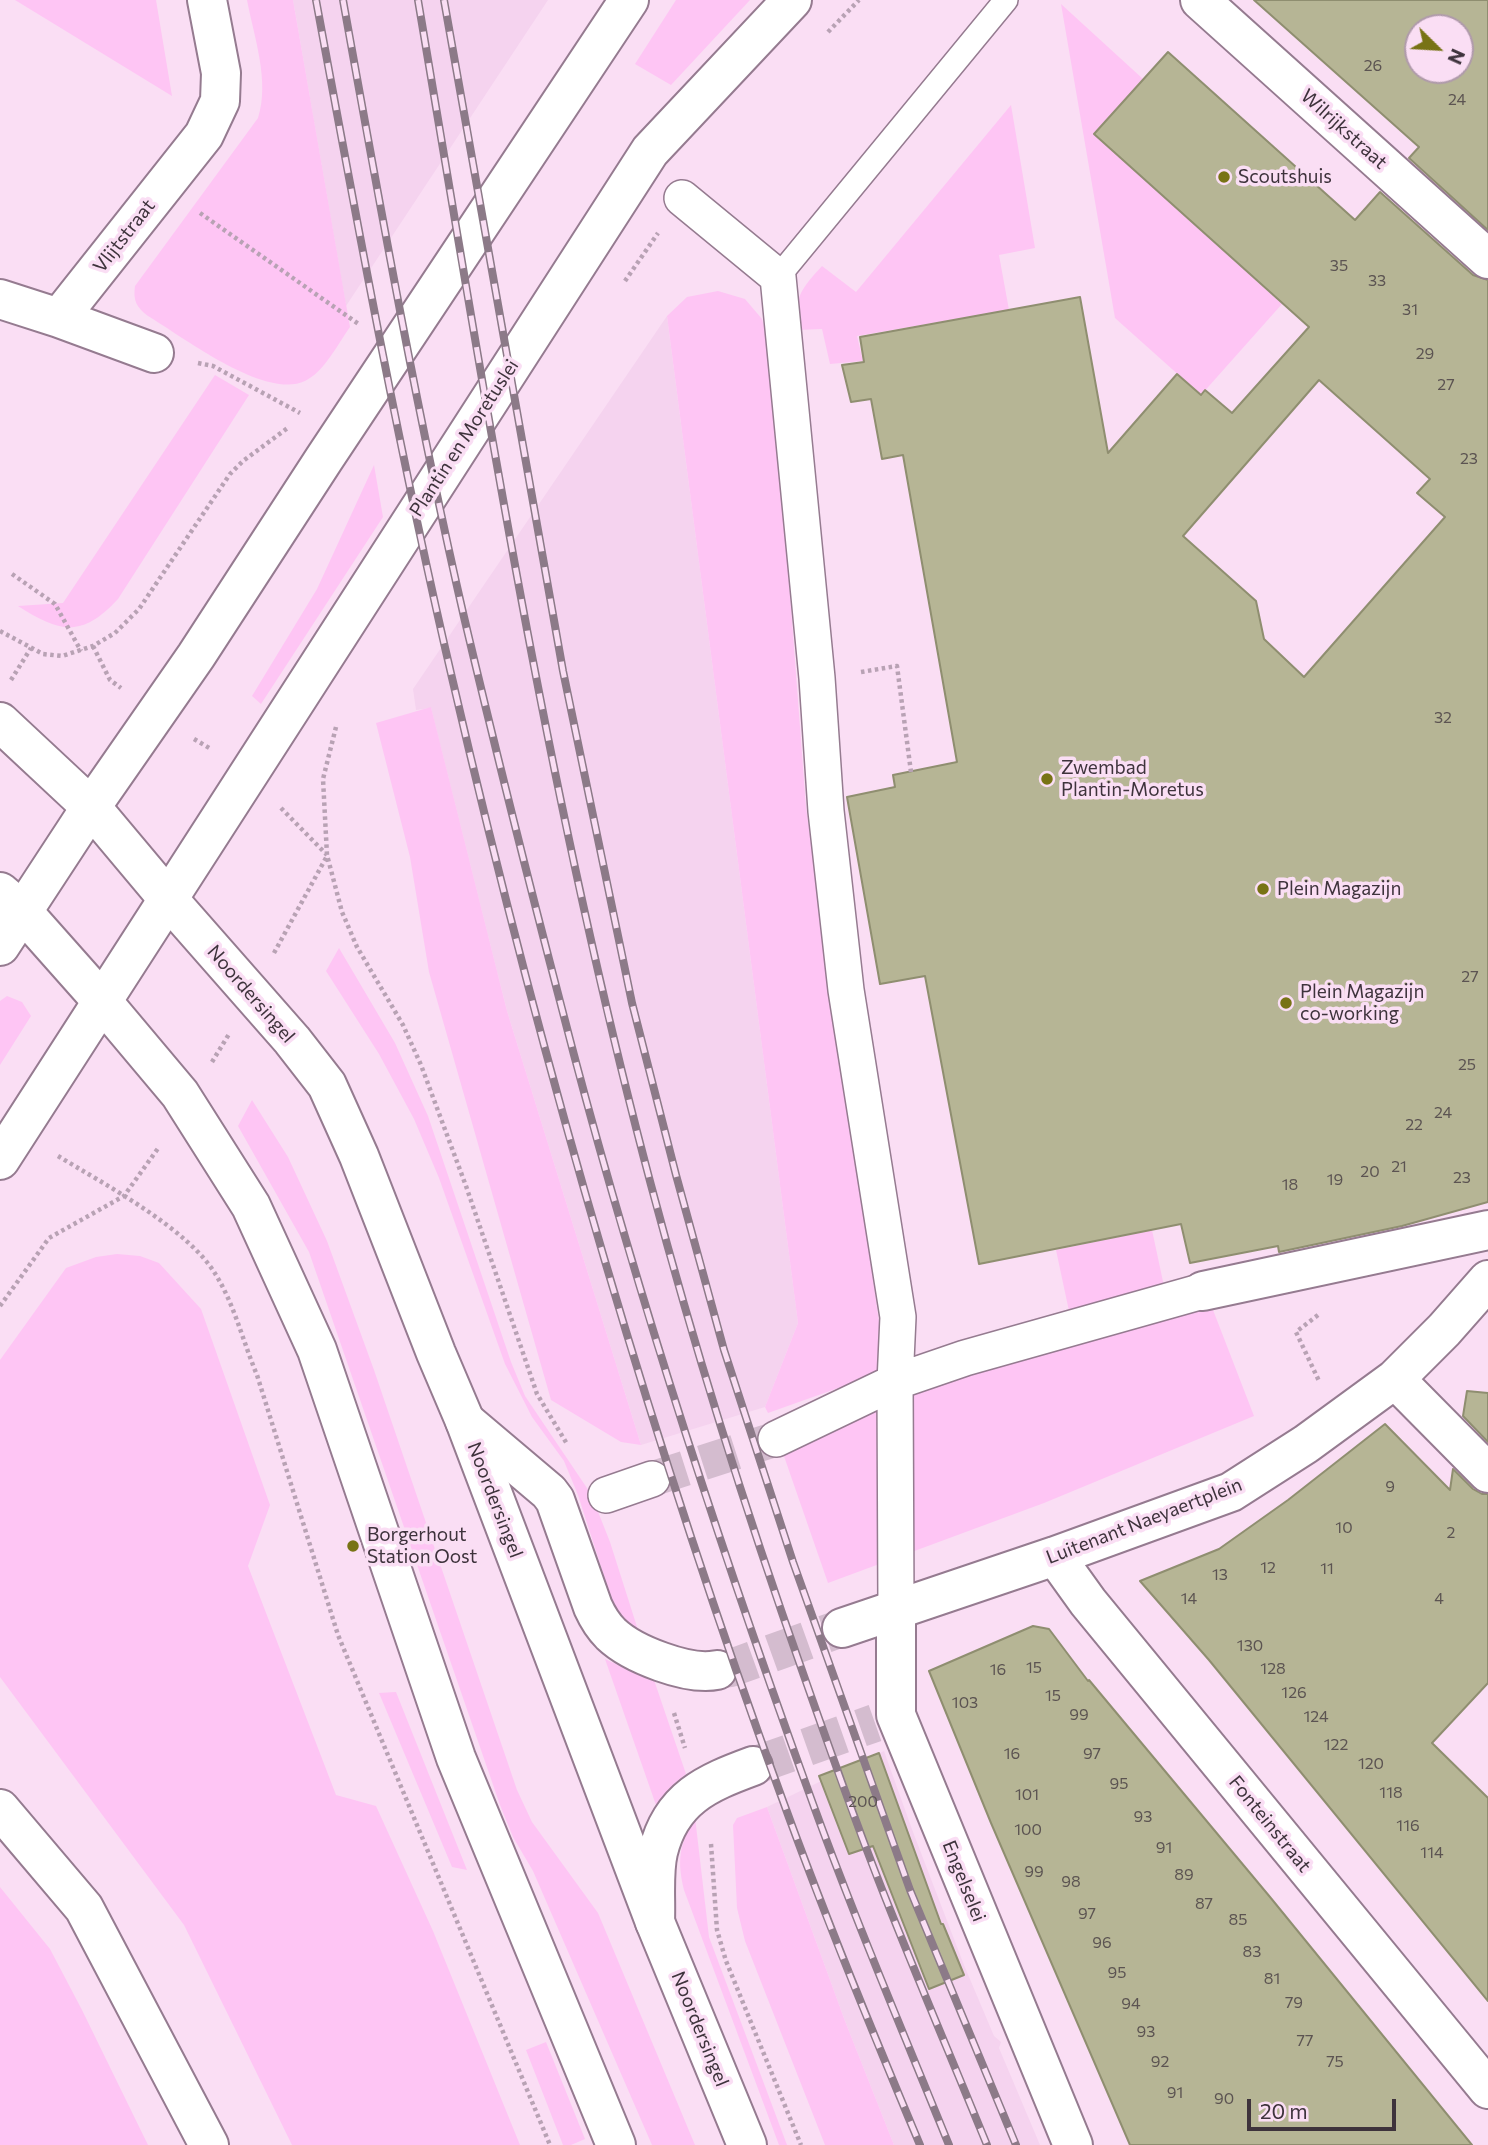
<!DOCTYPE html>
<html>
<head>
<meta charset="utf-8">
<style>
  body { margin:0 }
  #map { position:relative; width:1488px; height:2145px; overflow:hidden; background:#fadef4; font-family:Commissioner,sans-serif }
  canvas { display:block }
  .north { position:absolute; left:1404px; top:14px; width:70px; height:70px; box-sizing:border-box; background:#fadef4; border:2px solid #af9aaa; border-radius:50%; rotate:114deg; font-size:19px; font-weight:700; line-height:28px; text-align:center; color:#3e333c }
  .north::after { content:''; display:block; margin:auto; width:24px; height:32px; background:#787315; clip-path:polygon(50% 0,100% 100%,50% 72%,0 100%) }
  .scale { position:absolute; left:1247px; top:2099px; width:149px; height:32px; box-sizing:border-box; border:4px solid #3e333c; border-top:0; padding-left:9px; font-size:21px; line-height:24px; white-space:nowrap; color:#3e333c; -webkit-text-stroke:5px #fadef4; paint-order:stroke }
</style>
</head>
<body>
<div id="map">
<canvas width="1488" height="2145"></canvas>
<div class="north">N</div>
<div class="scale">20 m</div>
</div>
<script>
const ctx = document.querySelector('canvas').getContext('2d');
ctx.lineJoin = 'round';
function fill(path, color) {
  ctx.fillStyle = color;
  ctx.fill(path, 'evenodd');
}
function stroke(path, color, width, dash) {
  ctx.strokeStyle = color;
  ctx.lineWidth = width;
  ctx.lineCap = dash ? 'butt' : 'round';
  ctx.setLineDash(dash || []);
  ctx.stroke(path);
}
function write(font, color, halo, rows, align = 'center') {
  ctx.font = font + ' Commissioner,sans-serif';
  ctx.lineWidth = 7;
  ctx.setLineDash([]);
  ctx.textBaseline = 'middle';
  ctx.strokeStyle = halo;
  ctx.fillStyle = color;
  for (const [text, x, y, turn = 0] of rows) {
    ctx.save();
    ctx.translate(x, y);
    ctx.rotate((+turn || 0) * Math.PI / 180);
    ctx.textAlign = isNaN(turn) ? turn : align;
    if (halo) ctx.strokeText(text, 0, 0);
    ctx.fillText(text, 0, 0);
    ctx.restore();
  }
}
fill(new Path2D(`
  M293 0H548L346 306Z
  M667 316 798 1323 765 1407 641 1445 507 1011 431 708 416 710 413 689Z
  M884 1751 913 1832 964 1965 994 2036 1001 2042 999 2048 1040 2145H894L845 2021 767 1807Z`), '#f5d3ef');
fill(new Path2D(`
  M15 0H156L172 96Z
  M247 0H293L350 327C338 344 324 372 305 381 265 400 183 337 148 316 136 307 133 300 135 286L258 118C270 81 254 37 247 0Z
  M676 0H750L671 85 635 64Z
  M1061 4 1143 79 1094 134 1282 304 1201 395 1115 318Z
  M1011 105 1035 248 999 255 1009 310 857 336 863 361 830 364 822 329 797 330C793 299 801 289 822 266L856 292Z
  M718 291 745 299 762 319 772 354 806 807 886 1371 768 1413 765 1407 798 1323 667 316 687 297Z
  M215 375 249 395 118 599C82 638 60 633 18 606L63 603Z
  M374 465 383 517 261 704 252 696 317 589Z
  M431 707 507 1011 641 1445 621 1442 551 1400 429 972 410 857 376 723Z
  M339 948 395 1043 428 1116 511 1362 525 1396 591 1494 610 1542 638 1630 619 1623 578 1495 564 1461 532 1417 505 1364 439 1178 414 1119 379 1054 326 971Z
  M7 996 22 1002 31 1016 0 1065V1001Z
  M252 1100 288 1157 327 1241 374 1370 517 1790 532 1822 598 1913 695 2145H652L533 1871 513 1837 500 1805 309 1252 238 1126Z
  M1152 1230 1165 1291 1069 1311 1056 1250Z
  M117 1254 140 1256 159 1263 201 1309 270 1505 248 1566 336 1795 376 1806 433 1931 520 2145H292L184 1925 0 1677V1360L66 1268 96 1257Z
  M1208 1297 1254 1416 1044 1503 828 1583 777 1436Z
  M605 1659 629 1670 653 1677 686 1774 675 1783 657 1808Z
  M396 1692 467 1870 452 1867 379 1693Z
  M767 1807 845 2021 894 2145H825L745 1941 737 1908 733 1825 737 1818Z
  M695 1817 709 1937 787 2145H779L684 1890C677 1860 679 1845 695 1817Z
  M0 1887 50 1949 82 2010 148 2145H0Z
  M546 2042 585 2139 571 2145H563L526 2050Z`), '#fec5f4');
const building = new Path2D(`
  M1254 0H1488V230L1409 158 1419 147ZM1418 28H1460V70H1418Z
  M1168 52 1355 220 1380 192 1473 275 1488 280V1202L1402 1226 1279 1252 1278 1246 1190 1263 1181 1224 979 1264 925 976 880 984 847 797 895 787 893 775 957 762 903 455 882 459 871 399 851 402 842 365 864 362 860 337 1080 297 1108 453 1177 374 1201 395 1205 390 1232 413 1309 327 1094 134ZM1319 380 1430 479 1417 493 1445 517 1304 677 1264 639 1256 601 1183 536Z
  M1467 1391 1488 1393V1442L1463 1416Z
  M1385 1424 1450 1490 1453 1469 1473 1489 1482 1494H1488V1683L1432 1743 1488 1798V2001L1209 1660 1140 1581 1219 1549 1288 1500Z
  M1033 1626 1049 1629 1088 1681 1089 1680 1270 1897 1472 2145H1130L991 1823 929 1671Z
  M879 1753 941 1924H943L964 1975 929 1989 873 1846 849 1854 819 1776Z`);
fill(building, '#b6b595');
stroke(building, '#8f8e70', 2);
stroke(new Path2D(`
  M652 1479 776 1439`), '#d4bccf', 35, [35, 18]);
stroke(new Path2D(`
  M717 1670 731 1668 842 1628
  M753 1766 875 1723`), '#d4bccf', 38, [38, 19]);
const service = new Path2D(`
  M778 277 1006 0`);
const pedestrian = new Path2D(`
  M682 198 778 277 817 678 826 811 846 990 898 1317 895 1382 896 1608
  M776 1439 895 1382 965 1358 1203 1291
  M606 1495 652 1479`);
const minor = new Path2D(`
  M1200 0 1488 259
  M0 299 59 318 204 135 220 101 221 73 207 0
  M59 318 154 353
  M1203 1291 1488 1230
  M1395 1379 1488 1473
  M465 1421 549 1492 555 1500 593 1607C598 1618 603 1626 611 1634 632 1654 688 1676 717 1670
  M1055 1556 1088 1602 1488 2089
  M896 1608V1715L1073 2145
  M842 1628 1055 1556 1231 1492 1306 1444 1395 1379 1444 1330 1488 1280
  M655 1922C656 1899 653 1873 658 1852 671 1798 707 1783 753 1766`);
const secondary = new Path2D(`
  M0 946 91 807 196 656 324 459 629 0
  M0 1160 650 151 792 0`);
const primary = new Path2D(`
  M0 722 91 807 169 900 292 1040 327 1085 359 1156 436 1353 465 1421 655 1922 747 2145
  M0 892 22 911 101 1000 180 1094 251 1206 317 1350 456 1758 616 2145`);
const motorway = new Path2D(`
  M0 1809 84 1908 209 2145`);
stroke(service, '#957b90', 26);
stroke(pedestrian, '#957b90', 38);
stroke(minor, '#957b90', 42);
stroke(secondary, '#957b90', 42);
stroke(primary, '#957b90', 42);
stroke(motorway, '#957b90', 42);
stroke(new Path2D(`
  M828 32 859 0
  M200 213 360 325
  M625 281 658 233
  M198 363 213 366 300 413
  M12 574 55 604 81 651
  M0 631 43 654 62 656 93 646 115 633 139 609 230 474 243 461 289 427
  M93 646 110 680 121 688
  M861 672 897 666 911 772
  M11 680 31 648
  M336 727 323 779 327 855 342 912 357 947 403 1025 421 1065 466 1186 537 1394 567 1444
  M194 739 211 749
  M281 808 327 855
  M274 953 327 856
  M212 1062 229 1034
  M58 1156C104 1184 189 1229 216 1275 235 1306 243 1342 257 1375L338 1635 550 2145
  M0 1306 49 1238 124 1196 159 1147
  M1318 1315 1296 1332 1319 1381
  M674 1713 685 1748
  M711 1844 717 1930 726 1961 801 2145`), '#b8a2b4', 4.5, [3.5, 3.5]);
stroke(service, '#fff', 23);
stroke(pedestrian, '#fff', 35);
stroke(minor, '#fff', 38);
stroke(secondary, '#fff', 38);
stroke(primary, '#fff', 38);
stroke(motorway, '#fff', 38);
const rail = new Path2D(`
  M316 0C358 228 400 456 453 682 541 1061 649 1436 783 1801 825 1917 872 2031 920 2145
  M343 0C380 206 417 413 464 617 495 748 528 879 562 1009 630 1273 715 1534 808 1790 851 1910 901 2027 949 2145
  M418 0C485 397 547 796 651 1185 695 1351 747 1515 804 1676 830 1750 856 1824 885 1897 918 1980 953 2062 987 2145
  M444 0 563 671 632 1003 676 1175 724 1350 793 1562 910 1890 1016 2145`);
stroke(rail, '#8c7a88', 8);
stroke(rail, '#fadef4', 5, [16]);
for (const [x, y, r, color] of [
  [1224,177,7,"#787315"],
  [1047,779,7,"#787315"],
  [1263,889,7,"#787315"],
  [1286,1003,7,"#787315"],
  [353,1546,7,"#787315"]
]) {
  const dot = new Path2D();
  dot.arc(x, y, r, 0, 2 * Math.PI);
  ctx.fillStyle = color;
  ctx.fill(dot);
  stroke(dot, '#fadef4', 2.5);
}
write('16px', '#5c5452', null, [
  ["26",1373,66],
  ["24",1457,100],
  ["35",1339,266],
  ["33",1377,281],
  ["31",1410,310],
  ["29",1425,354],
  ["27",1446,385],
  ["23",1469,459],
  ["32",1443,718],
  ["27",1470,977],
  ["25",1467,1065],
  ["24",1443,1113],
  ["22",1414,1125],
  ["21",1399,1167],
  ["20",1370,1172],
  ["23",1462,1178],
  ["19",1335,1180],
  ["18",1290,1185],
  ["9",1390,1487],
  ["10",1344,1528],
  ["2",1451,1533],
  ["12",1268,1568],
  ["11",1327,1569],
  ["13",1220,1575],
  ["14",1189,1599],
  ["4",1439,1599],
  ["130",1250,1646],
  ["15",1034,1668],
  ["128",1273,1669],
  ["16",998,1670],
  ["126",1294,1693],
  ["15",1053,1696],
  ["103",965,1703],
  ["99",1079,1715],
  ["124",1316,1717],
  ["122",1336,1745],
  ["16",1012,1754],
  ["97",1092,1754],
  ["120",1371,1764],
  ["95",1119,1784],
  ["118",1391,1793],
  ["101",1027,1795],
  ["200",863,1802],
  ["93",1143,1817],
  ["116",1408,1826],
  ["100",1028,1830],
  ["91",1164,1848],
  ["114",1432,1853],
  ["99",1034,1872],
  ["89",1184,1875],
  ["98",1071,1882],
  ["87",1204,1904],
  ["97",1087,1914],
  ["85",1238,1920],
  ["96",1102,1943],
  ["83",1252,1952],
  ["95",1117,1973],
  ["81",1272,1979],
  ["79",1294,2003],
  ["94",1131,2004],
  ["93",1146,2032],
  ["77",1305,2041],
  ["92",1160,2062],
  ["75",1335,2062],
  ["91",1175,2093],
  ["90",1224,2099]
]);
write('19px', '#3e333c', '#fadef4', [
  ["Wilrijkstraat",1344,129,42],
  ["Vlijtstraat",124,236,-52],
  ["Plantin en Moretuslei",464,438,-57],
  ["Noordersingel",251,994,49],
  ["Noordersingel",495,1500,69],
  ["Luitenant Naeyaertplein",1144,1521,-21],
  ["Fonteinstraat",1270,1824,51],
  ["Engelselei",964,1881,68],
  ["Noordersingel",700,2029,68]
]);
write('19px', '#3e333c', '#fadef4', [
  ["Scoutshuis",1238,177],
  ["Zwembad",1061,768],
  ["Plantin-Moretus",1061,790],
  ["Plein Magazijn",1277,889],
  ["Plein Magazijn",1300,992],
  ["co-working",1300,1014],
  ["Borgerhout",367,1535],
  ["Station Oost",367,1557]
], 'left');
</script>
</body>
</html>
